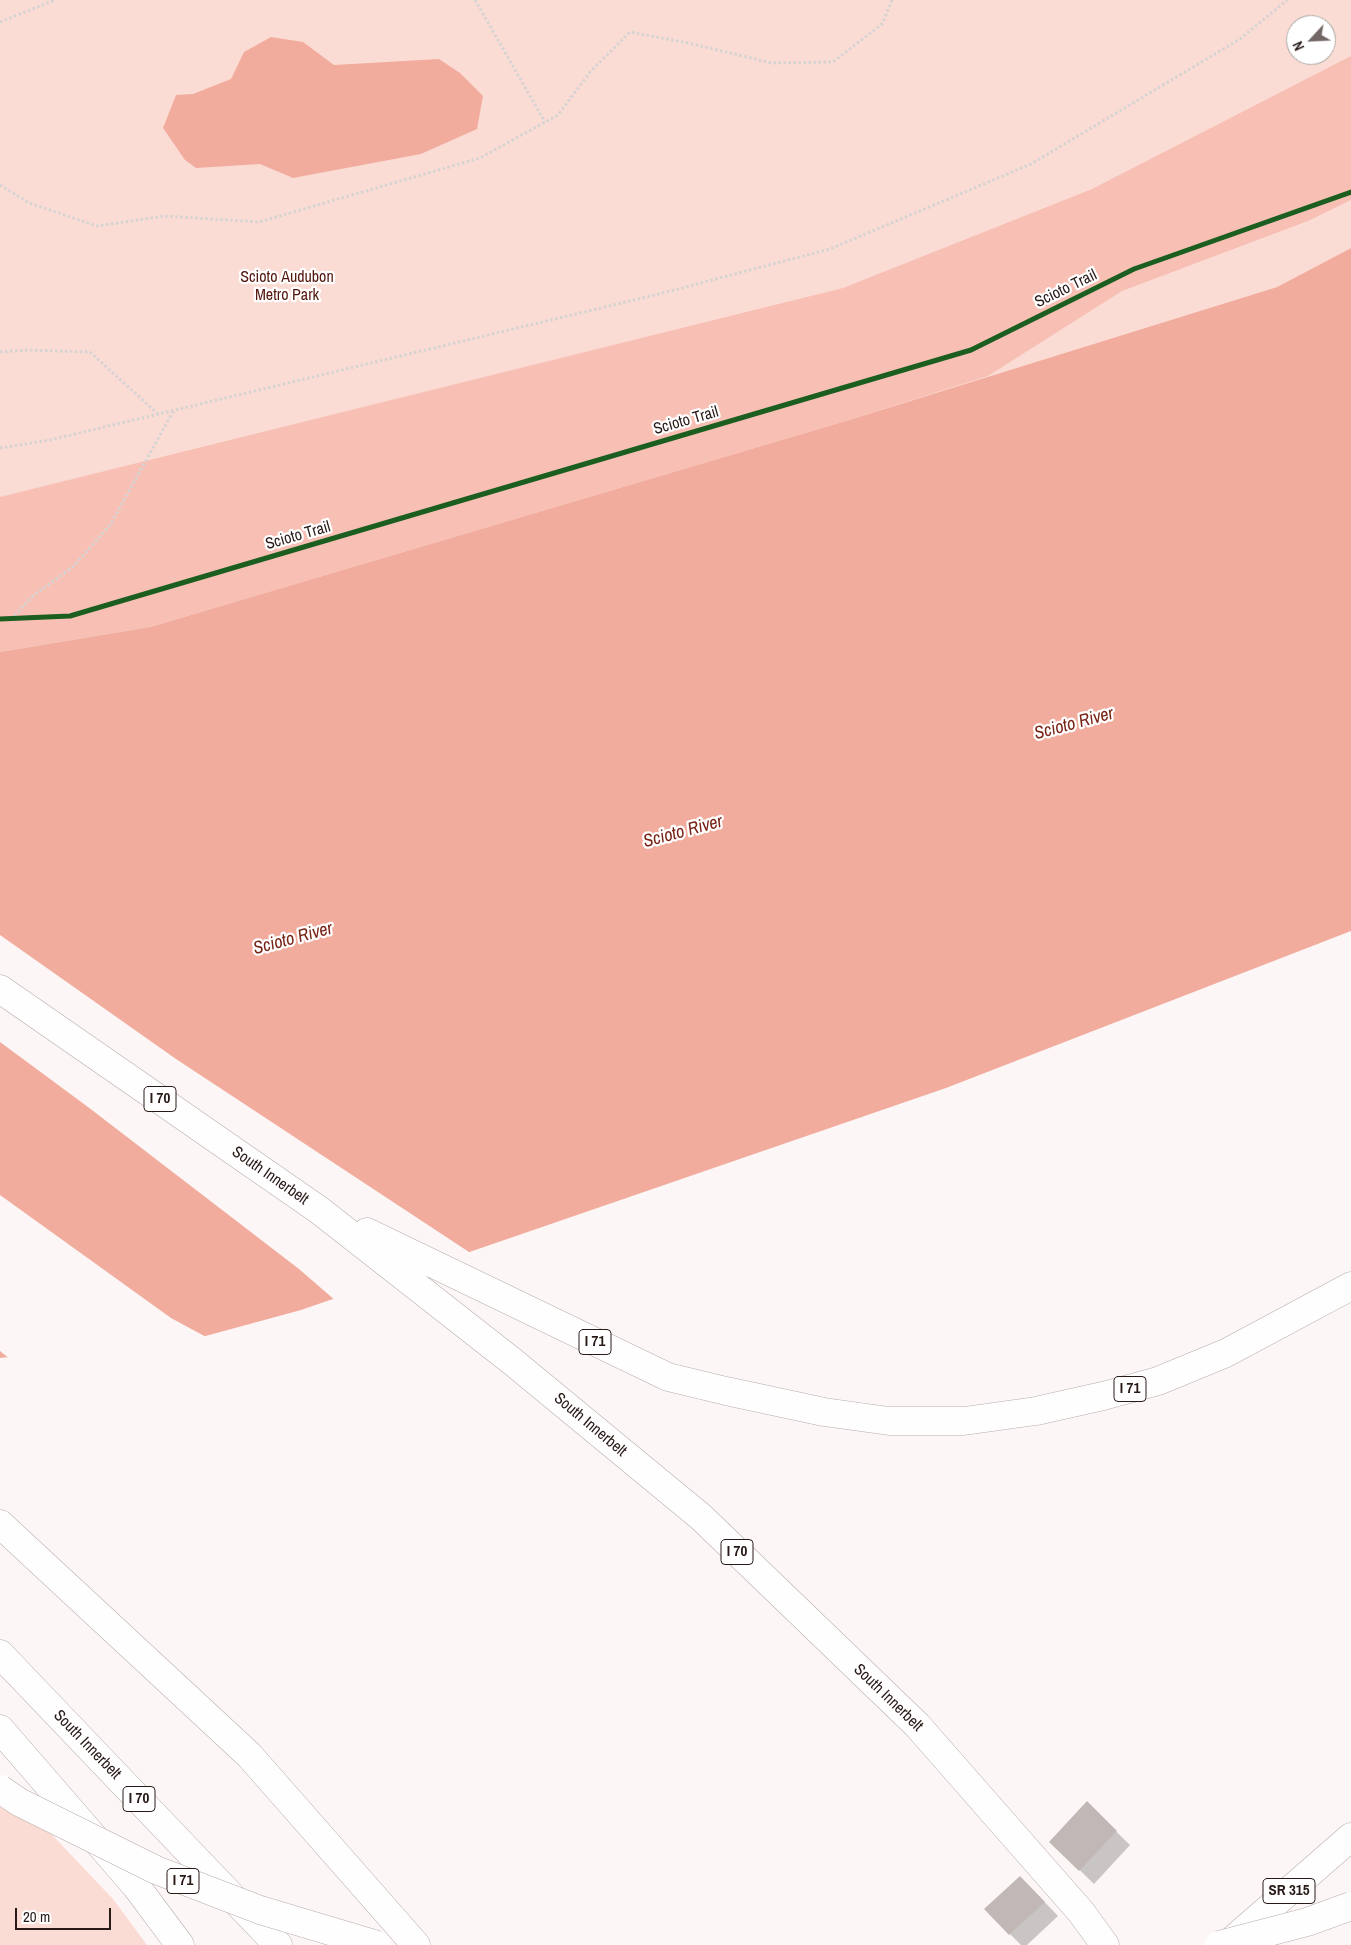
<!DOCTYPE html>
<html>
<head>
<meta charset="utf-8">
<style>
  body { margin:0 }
  #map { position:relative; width:1351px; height:1945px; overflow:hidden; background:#fcf7f6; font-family:"Archivo Narrow",sans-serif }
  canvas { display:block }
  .north { position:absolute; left:1286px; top:15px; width:50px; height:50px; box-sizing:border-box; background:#fff; border:1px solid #a9a3a2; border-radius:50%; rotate:245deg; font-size:14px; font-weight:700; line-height:20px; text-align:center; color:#281a17 }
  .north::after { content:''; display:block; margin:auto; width:18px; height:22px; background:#726765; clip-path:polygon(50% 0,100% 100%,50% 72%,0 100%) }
  .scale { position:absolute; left:15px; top:1908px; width:96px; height:22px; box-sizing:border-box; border:2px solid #281a17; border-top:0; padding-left:6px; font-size:15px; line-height:18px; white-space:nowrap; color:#281a17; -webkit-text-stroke:4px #fff; paint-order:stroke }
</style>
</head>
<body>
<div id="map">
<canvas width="1351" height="1945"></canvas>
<div class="north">N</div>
<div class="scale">20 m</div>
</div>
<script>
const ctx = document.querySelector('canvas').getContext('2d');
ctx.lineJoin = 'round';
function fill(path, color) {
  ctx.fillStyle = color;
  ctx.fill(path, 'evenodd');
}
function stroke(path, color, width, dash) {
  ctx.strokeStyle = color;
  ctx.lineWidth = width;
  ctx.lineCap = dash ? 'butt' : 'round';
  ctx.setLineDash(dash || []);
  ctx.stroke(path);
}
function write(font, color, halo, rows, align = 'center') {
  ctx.font = font + ' "Archivo Narrow",sans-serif';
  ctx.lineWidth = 4.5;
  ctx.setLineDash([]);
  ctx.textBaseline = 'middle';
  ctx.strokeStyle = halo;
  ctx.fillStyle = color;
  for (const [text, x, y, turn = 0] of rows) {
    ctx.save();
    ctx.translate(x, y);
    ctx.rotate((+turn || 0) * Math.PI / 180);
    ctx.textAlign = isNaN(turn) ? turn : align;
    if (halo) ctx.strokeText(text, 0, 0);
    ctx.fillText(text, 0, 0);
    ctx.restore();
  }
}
fill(new Path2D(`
  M0 0H1351V248L1277 287 849 420 150 627 0 652ZM1296 25H1326V55H1296Z
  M0 1780 113 1899 147 1945H0Z`), '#fbdcd5');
fill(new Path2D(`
  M1351 56V200L1308 221 1122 291 988 376 849 420 150 627 0 652V497L843 288 1092 189Z`), '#f8c0b5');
fill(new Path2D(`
  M271 37 303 42 334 65 439 59 460 73 483 96 477 129 421 154 293 178 260 164 196 168 185 160 163 128 176 95 193 94 231 79 244 52Z
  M1351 248V931L946 1088 301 1310 202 1337 0 1358V652L150 627 849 420 1277 287Z`), '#f2ac9e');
fill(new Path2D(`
  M0 935 176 1059 472 1254 336 1301 299 1269 88 1107 0 1042Z
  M0 1195 171 1318 208 1338 10 1359 0 1351Z`), '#fcf7f6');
fill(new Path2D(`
  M1087 1803 1130 1845 1094 1884 1051 1842Z
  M1034 1891 1058 1916 1027 1945H1021L986 1910Z`), '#0003');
fill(new Path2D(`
  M1087 1801 1117 1831 1079 1871 1049 1842Z
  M1020 1876 1045 1902 1009 1935 984 1909Z`), '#c1b8b6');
const motorway = new Path2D(`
  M0 989 319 1210 513 1362 701 1517 917 1725 1081 1912 1105 1945
  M367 1232 668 1377 726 1391 824 1412 889 1421H964L1036 1411 1103 1396 1158 1381 1226 1353 1351 1286
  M0 1524 249 1755 416 1945
  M0 1654 278 1945
  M0 1729 136 1886 180 1945
  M1227 1945 1351 1837`);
stroke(motorway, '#b6adab', 29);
stroke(new Path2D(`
  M475 0 545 122
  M0 22 55 0
  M0 185 29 203 97 226 165 216 259 222 480 158 558 115 590 72 630 32 688 43 772 63 833 62 882 24 892 0
  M0 352 27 350 90 352 158 414
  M0 448 50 440 655 295 830 249 1031 164 1240 39 1287 0
  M11 619 34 595 74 566 110 525 174 410`), '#d6d3d3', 3, [2.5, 2.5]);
stroke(motorway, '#fffefe', 28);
const motorwayBridge = new Path2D(`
  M0 1789 19 1802 156 1870 260 1910 377 1945
  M1219 1945 1307 1922 1351 1906`);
stroke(motorwayBridge, '#b6adab', 29, []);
stroke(motorwayBridge, '#fffefe', 28);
stroke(new Path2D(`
  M0 619 70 616 971 350 1134 269 1351 192`), '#1b5e20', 5);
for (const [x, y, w] of [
  [160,1099,32],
  [595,1342,32],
  [1130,1389,32],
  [737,1552,32],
  [139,1799,32],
  [183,1881,32],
  [1289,1891,52]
]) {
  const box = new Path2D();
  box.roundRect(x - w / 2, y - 12.5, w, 25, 4);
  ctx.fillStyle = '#fff';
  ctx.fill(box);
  stroke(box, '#281a17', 1);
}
write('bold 15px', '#281a17', null, [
  ["I 70",160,1099],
  ["I 71",595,1342],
  ["I 71",1130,1389],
  ["I 70",737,1552],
  ["I 70",139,1799],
  ["I 71",183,1881],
  ["SR 315",1289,1891]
]);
write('16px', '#53170d', '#fff', [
  ["Scioto Audubon",287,278],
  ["Metro Park",287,296]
]);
write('16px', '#281a17', '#fff', [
  ["Scioto Trail",1066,289,-26],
  ["Scioto Trail",686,421,-16],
  ["Scioto Trail",298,536,-16],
  ["South Innerbelt",270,1176,35],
  ["South Innerbelt",590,1425,40],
  ["South Innerbelt",888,1698,44],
  ["South Innerbelt",87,1745,46]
]);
write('italic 18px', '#782315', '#fff', [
  ["Scioto River",1074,724,-15],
  ["Scioto River",683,832,-15],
  ["Scioto River",293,939,-15]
]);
</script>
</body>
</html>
